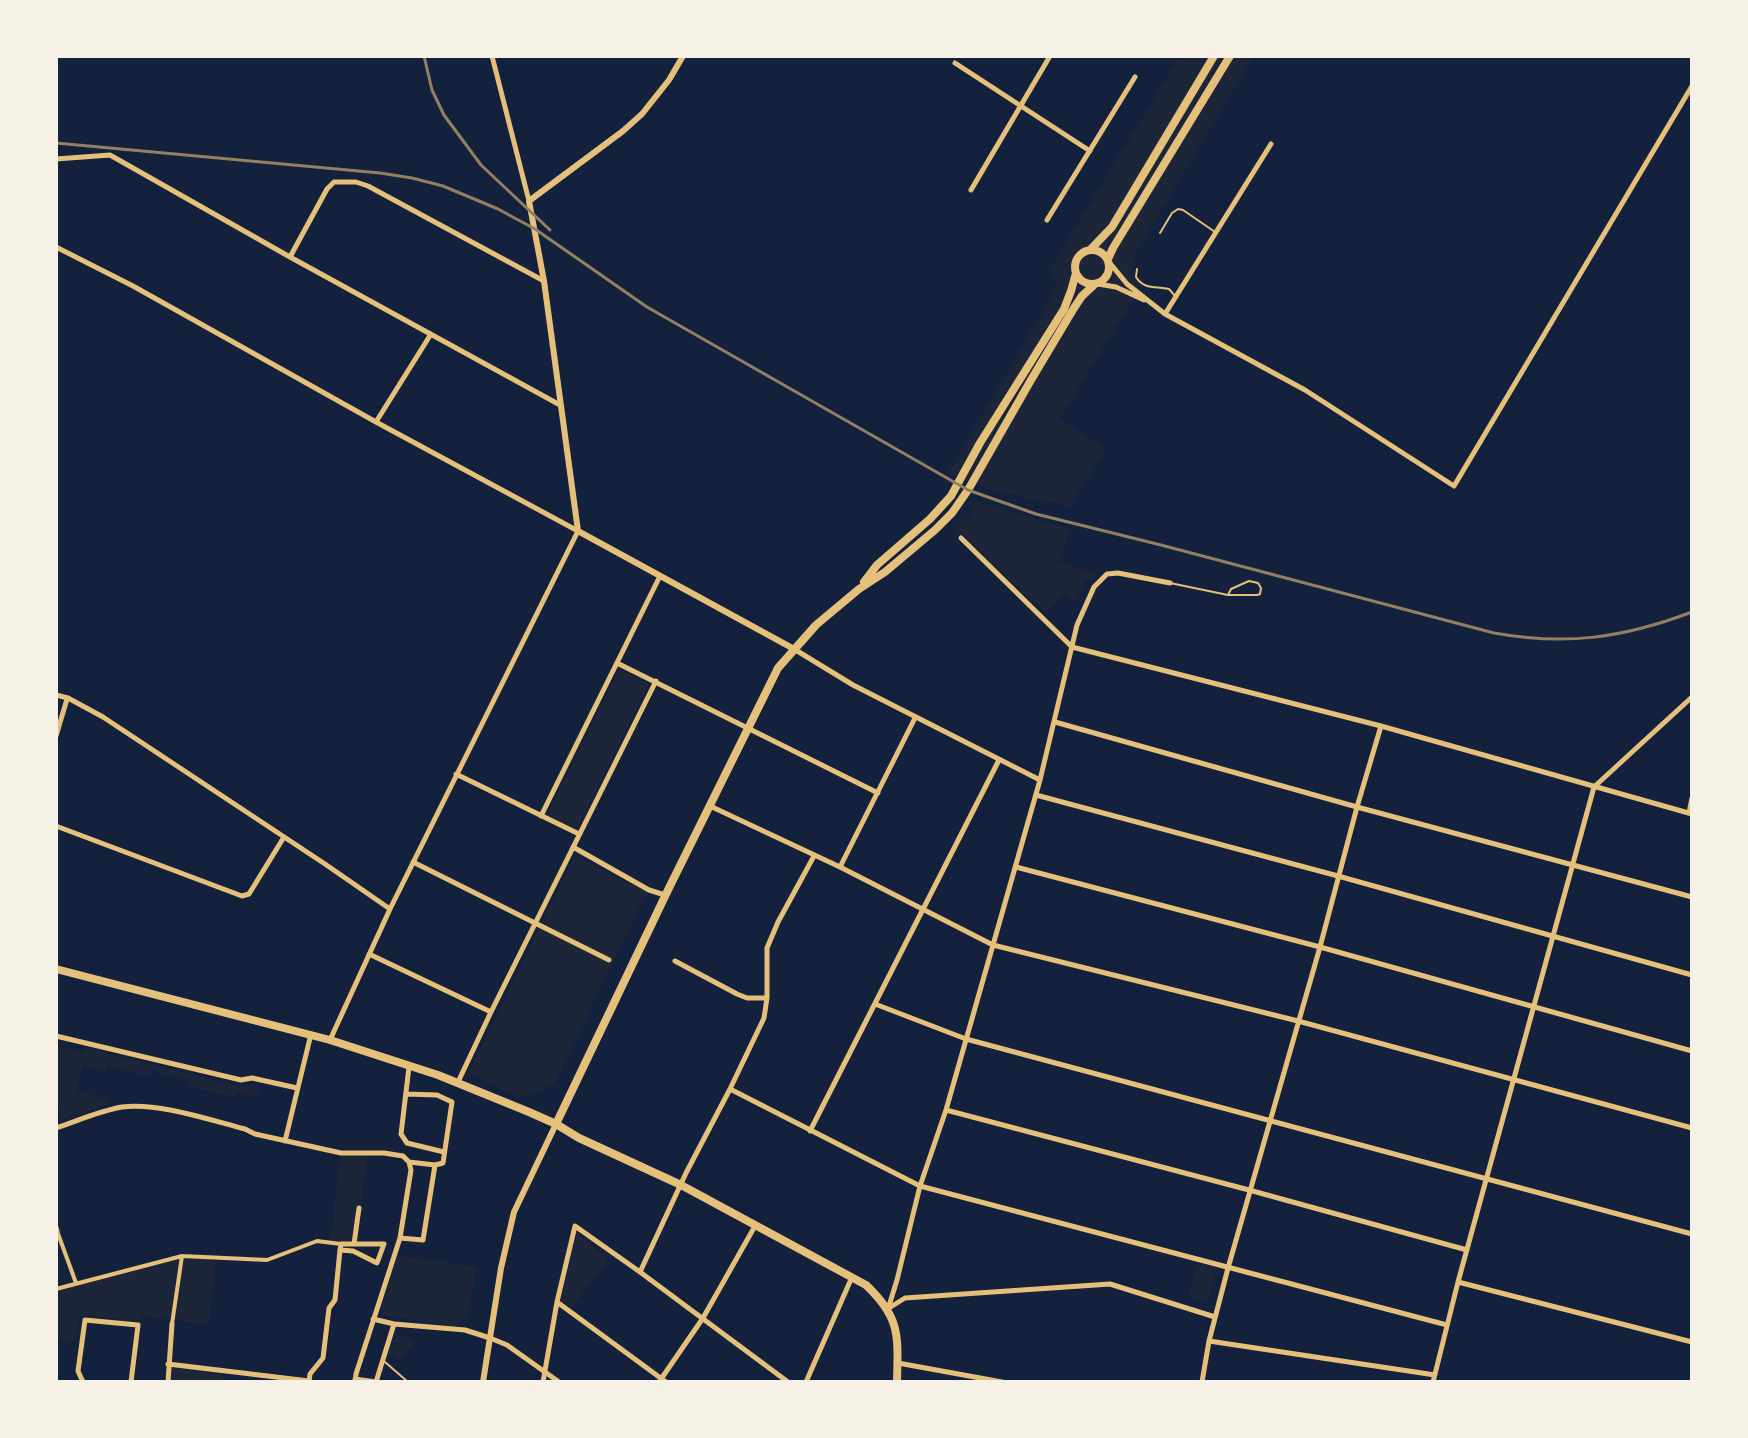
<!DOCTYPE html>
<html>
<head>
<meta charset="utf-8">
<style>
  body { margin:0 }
  #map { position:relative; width:1748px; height:1438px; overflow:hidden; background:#14213d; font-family:"Space Grotesk",sans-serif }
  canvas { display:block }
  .frame { position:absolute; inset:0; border:58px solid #f6f1e7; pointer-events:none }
</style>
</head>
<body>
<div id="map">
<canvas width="1748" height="1438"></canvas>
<div class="frame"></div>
</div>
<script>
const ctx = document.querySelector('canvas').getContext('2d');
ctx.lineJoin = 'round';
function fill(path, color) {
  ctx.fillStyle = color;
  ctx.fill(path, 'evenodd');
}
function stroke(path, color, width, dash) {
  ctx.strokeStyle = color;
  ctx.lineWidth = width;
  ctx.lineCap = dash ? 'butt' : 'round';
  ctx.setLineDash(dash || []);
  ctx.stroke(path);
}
fill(new Path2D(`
  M1180 56H1254L1136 253 1131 269 1142 286 1060 418 1106 449 1070 506 991 490 948 473 1057 288 1050 269Z
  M976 501 1070 529 1059 561 1098 575 1094 582 1086 579 1074 602 1064 593 1046 614 956 528 965 518 972 517 970 511Z
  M619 669 649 684 577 830 547 815Z
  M574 856 647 892 554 1084 519 1098 469 1073Z
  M56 1046 83 1052 88 1047 99 1050 100 1052 240 1086 253 1084 259 1085 256 1096 236 1092 235 1098 188 1086 189 1080 152 1070 150 1076 107 1066 105 1072 83 1066 77 1091 104 1098 107 1104 62 1119 56 1102Z
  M341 1153 368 1154 354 1244 330 1243Z
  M577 1232 608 1260 571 1308 561 1301Z
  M182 1256 216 1258 209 1325 144 1316 139 1321 80 1315 75 1341 56 1340V1289Z
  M398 1256 477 1267 467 1316 456 1326 387 1316 383 1313 382 1302Z
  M1197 1264 1217 1269 1208 1303 1188 1297Z
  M401 1333 413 1344 398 1361 389 1353 394 1340Z
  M168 1364 223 1371 222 1382H168Z`), '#1d2539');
stroke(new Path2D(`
  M1160 233 1172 213 1178 209 1183 210 1215 232
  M1137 269 1136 277C1144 290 1156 286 1169 289L1175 296
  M1170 583 1228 595H1257L1260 594 1261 588 1258 583 1249 581 1231 589 1228 595
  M385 1362 408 1382`), '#e5c07b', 2);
stroke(new Path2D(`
  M57 1231 76 1283
  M56 1289 182 1256 267 1260 317 1241 341 1244
  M172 1324 182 1256`), '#e5c07b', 4);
stroke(new Path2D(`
  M492 56 529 201
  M955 63 1090 151
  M56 159 110 155 290 257 560 405
  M971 190 1050 56
  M1047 220 1135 77
  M56 247 133 286 376 422 578 531 390 909 330 1040
  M290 257 327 189 334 182H356L368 186 544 281
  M1109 262 1127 284 1165 314 1305 390 1454 486 1692 86
  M1098 284 1116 287 1144 300
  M1165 314 1271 144
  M376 422 431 334
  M961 538 1072 647 1381 726 1692 814
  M794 649 853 685 1040 780
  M617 663 878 793
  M56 695 68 698 103 717 325 864 390 909
  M1055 722 1357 807 1692 897
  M56 736 67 699
  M456 774 579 834
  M1594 787 1692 697
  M1036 795 1338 876 1692 975
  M710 806 840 867 993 945 1298 1021 1692 1128
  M1689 813 1692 798
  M541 816 660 576
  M56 826 242 896 249 894 284 837
  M573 847 649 890 665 895
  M413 862 609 960
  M840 867 915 718
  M1016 867 1320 947 1692 1051
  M369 954 491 1012
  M675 961 737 994 747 998H767
  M875 1004 966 1039 1692 1234
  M56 1036 241 1080 252 1078 297 1088
  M409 1067 401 1134 407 1143 444 1152
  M458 1082 491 1012 656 681
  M730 1089 920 1186 1447 1325
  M406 1094 437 1095 452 1102 443 1163 435 1165
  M946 1110 1249 1190 1467 1250
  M56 1128C77 1121 99 1111 122 1107 157 1102 210 1120 245 1129L255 1134 341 1153H384L403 1156 409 1162 411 1170 400 1238 356 1374 355 1382
  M810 1131 999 760
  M285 1141 311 1034
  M409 1162 435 1165
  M56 1227 57 1231
  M400 1238 423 1240 435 1165
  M354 1244 359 1208
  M640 1272 686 1173 730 1089 764 1018 767 998V948L778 922 814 856
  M1458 1282 1692 1342
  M557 1302 666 1382
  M889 1308 905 1298 1110 1284 1215 1317
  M888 1309 897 1280 920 1186 946 1110 1040 780 1077 625 1094 587 1107 574 1118 573 1170 583
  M373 1319 394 1324 465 1330 490 1338 507 1345 559 1382
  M1209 1341 1435 1375
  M898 1363 1002 1382
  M168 1364 309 1381
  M355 1379 376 1382
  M83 1382 78 1371 85 1320 138 1325 131 1382
  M168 1382 172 1324
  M309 1382 310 1374 323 1358 329 1308 335 1300 340 1250 341 1244H384L377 1263 353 1251 340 1250
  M376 1382 394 1324
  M543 1382 557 1302 575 1226 640 1272 788 1382
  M659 1382 703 1318 755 1226
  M806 1382 852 1277
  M1202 1382 1209 1341 1228 1268 1320 947 1357 807 1381 726
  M1433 1382 1458 1282 1594 787`), '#e5c07b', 5);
stroke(new Path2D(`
  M683 56 669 80 642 114 623 131 529 201 544 281 578 531 794 649
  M483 1382 501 1268 514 1212 556 1124`), '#e5c07b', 6);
stroke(new Path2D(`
  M1075 267a17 17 0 1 1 34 0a17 17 0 1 1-34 0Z
  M1090 250 1112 227 1214 56
  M1108 259 1113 248 1230 56
  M864 582 877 565 930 519 951 496 980 443 1064 309 1071 291 1076 273
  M56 969 330 1040 438 1075 529 1112 556 1124 579 1138 681 1185 866 1285C901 1318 898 1336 897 1382
  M556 1124 668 890 778 668 816 625 859 589 885 572 935 530 952 513 968 490 1031 380 1074 308 1082 296 1095 284`), '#e5c07b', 8);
stroke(new Path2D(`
  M424 56 432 90 444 115 481 165 550 230
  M56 143 380 173 412 178 443 186 498 209 535 229 647 307 968 490 1036 514 1161 545 1494 633C1566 646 1623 638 1692 612`), '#918062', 3);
</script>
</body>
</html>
